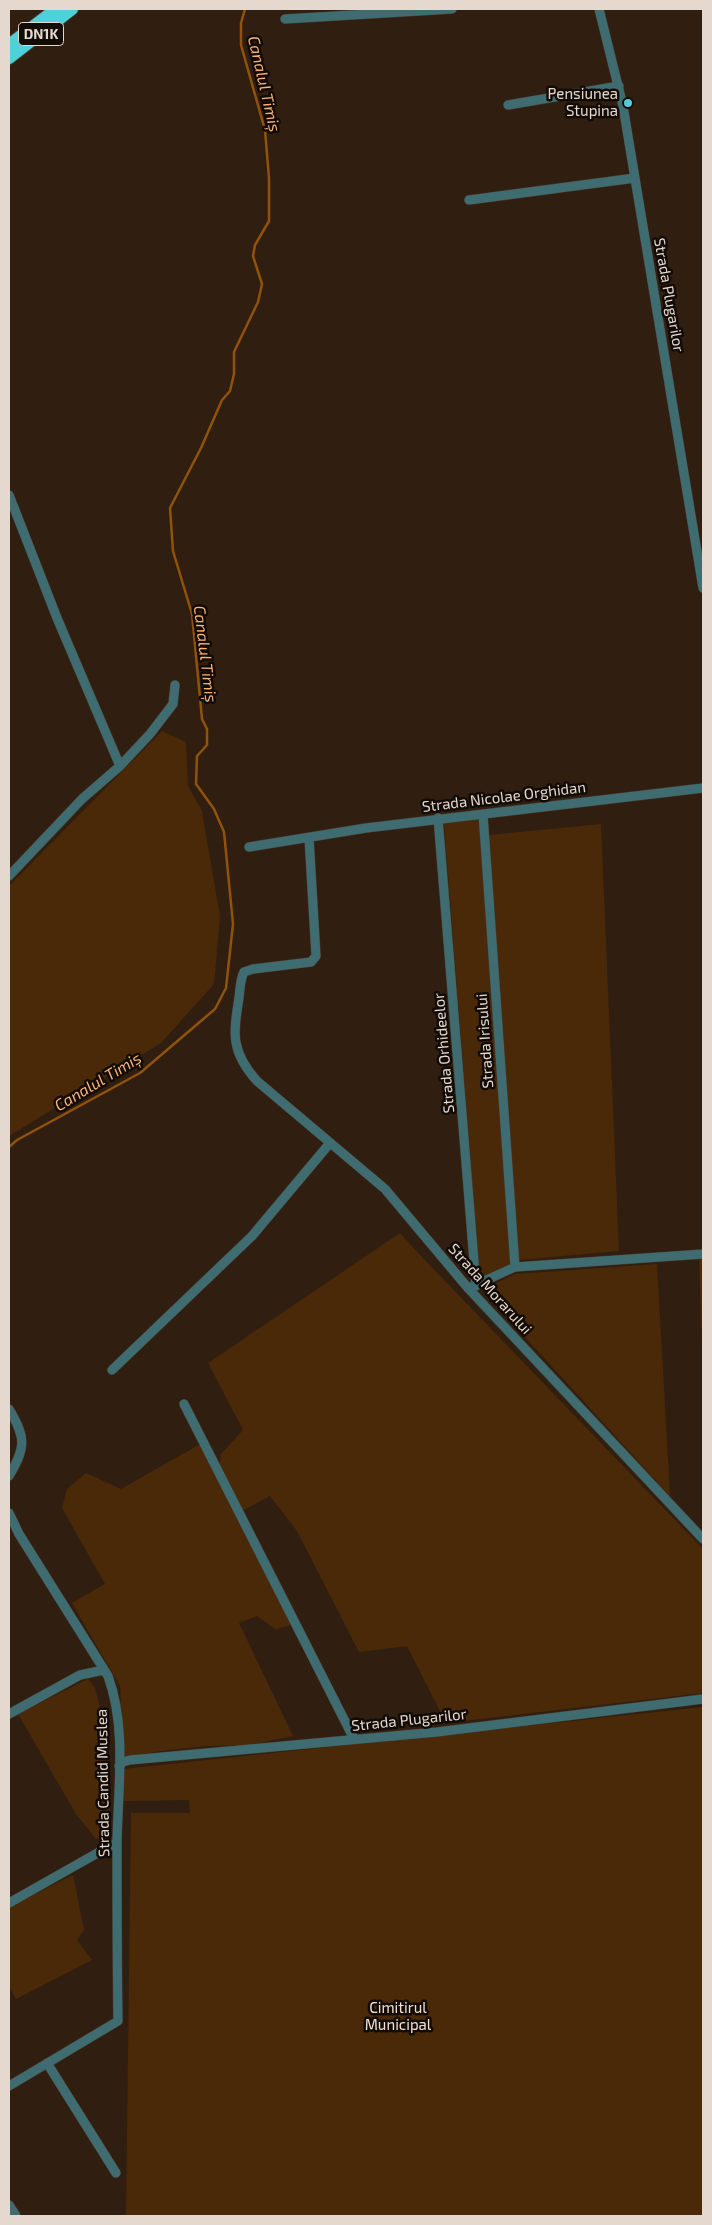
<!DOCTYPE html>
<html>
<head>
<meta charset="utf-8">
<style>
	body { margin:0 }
	#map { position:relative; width:712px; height:2225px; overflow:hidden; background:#301f11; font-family:"Exo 2",sans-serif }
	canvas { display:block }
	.frame { position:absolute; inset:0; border:10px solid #e4d8cf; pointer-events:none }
</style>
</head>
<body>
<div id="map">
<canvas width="712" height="2225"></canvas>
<div class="frame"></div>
</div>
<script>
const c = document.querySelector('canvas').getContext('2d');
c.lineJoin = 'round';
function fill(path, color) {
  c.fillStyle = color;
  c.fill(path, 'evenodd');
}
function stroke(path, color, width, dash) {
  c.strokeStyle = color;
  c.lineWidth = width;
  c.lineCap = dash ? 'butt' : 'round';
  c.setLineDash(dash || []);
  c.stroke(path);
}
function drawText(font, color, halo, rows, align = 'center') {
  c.font = font + ' "Exo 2",sans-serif';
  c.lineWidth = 5;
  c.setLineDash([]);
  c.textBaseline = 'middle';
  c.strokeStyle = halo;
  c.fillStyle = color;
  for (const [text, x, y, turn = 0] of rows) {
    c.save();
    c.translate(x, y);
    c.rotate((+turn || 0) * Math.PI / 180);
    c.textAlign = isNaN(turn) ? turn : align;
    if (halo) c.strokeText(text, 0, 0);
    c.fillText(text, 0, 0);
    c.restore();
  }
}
fill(new Path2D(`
	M162,731L186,742L188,786L202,811L220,916L214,984L161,1043L9,1136V886Z
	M479,819L489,835L601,824L619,1251L518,1260L480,1280L444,823Z
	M400,1233L420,1255L703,1549V1693L446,1723L407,1646L359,1652L297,1531L270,1496L240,1512L292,1625L275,1629L257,1616L239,1623L293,1736L250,1745L205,1746L161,1751L124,1757L120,1686L72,1603L105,1584L62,1508L67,1489L86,1473L121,1489L204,1442L219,1467L221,1454L243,1430L208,1363Z
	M699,1258H703V1372Z
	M657,1264L670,1496L482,1290L515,1274Z
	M88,1679L95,1688L103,1721L110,1798L109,1832L96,1839L76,1814L18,1714Z
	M703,1707V2216H126L131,1813H190L189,1800L124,1801L123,1769Z
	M73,1875L84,1930L77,1940L92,1960L16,1999L9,1986V1907Z`), '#4a2908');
stroke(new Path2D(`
	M9,1147L17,1140L140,1073L215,1009L226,988L233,924L224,832L214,809L196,784L197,756L207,745V729L202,719L192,614L173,551L170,508L201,448L222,400L230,391L234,374V352L258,302L262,284L253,256L255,245L269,221V178L265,130L241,45V23L245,9`), '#915209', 2.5);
const minor = new Path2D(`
	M599,9L623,106L703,588
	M285,19L452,9
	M508,105L619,86
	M469,200L635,178
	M9,495L57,618L120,766
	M483,814L515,1267
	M438,818L476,1286
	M309,838L316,956L311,962L253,969L244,972C240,979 240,990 239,998C233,1035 231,1052 257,1081L385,1189L468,1288L703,1539
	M249,847L366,828L703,788
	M9,876L82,799L120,766L150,734L173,704L175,685
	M471,1287L515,1267L703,1254
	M112,1370L252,1236L330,1143
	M184,1404L354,1739
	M9,1409C26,1438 26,1447 9,1476
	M9,1513L19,1534L108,1676C127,1728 118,1788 117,1842C117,1902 117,1961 118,2021L9,2086
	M9,1714L80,1675L104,1670
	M119,1766L123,1762L130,1760L437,1732L703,1699
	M9,1903L117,1842
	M47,2063L116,2173
	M9,2205L16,2216`);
const highway = new Path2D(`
	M9,45L56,9
	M9,58L72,9`);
stroke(minor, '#49392c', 10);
stroke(highway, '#49392c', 14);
stroke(minor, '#3e6c70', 9);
stroke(highway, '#4fd1db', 12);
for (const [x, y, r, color] of [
	[628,103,5,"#52ccd5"]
]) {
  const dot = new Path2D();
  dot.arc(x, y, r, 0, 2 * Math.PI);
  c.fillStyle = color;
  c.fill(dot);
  stroke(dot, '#130b06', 2);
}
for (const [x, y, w] of [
	[41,34,45]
]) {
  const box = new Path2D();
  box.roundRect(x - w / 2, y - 11.5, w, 23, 4);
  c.fillStyle = '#130b06';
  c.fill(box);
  stroke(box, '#e4d8cf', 1);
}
drawText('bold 14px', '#e4d8cf', null, [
	["DN1K",41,34]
]);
drawText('15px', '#e4d8cf', '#130b06', [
	["Pensiunea",618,94],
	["Stupina",618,111]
], 'right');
drawText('15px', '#e4d8cf', '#130b06', [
	["Strada Plugarilor",669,295,80],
	["Strada Nicolae Orghidan",504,797,-7],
	["Strada Irisului",485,1041,-94],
	["Strada Orhideelor",444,1053,-95],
	["Strada Morarului",490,1289,48],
	["Strada Plugarilor",409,1720,-6],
	["Strada Candid Muslea",103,1783,-91]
]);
drawText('15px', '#f3e0d2', '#130b06', [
	["Cimitirul",398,2008],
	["Municipal",398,2025]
]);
drawText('italic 16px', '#fab375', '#130b06', [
	["Canalul Timiș",264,84,77],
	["Canalul Timiș",205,654,83],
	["Canalul Timiș",98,1082,-31]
]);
</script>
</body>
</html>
